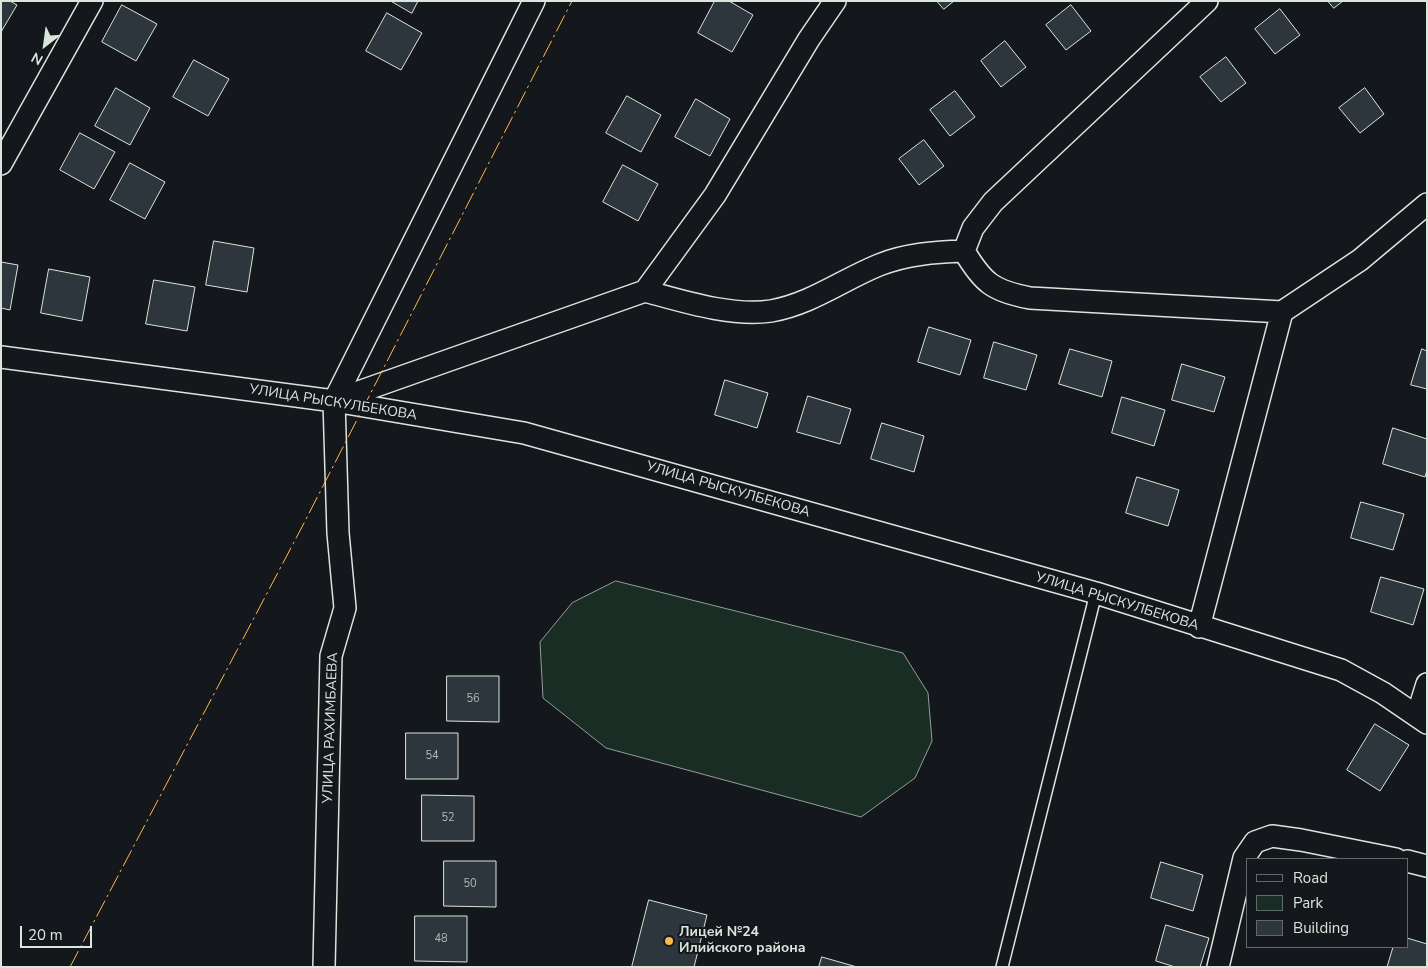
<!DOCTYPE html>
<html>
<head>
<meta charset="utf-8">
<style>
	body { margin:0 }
	#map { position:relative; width:1428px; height:968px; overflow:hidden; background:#14181c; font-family:"Nunito Sans",sans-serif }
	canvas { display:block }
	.frame { position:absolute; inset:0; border:2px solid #d8e6dc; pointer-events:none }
	.legend { position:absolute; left:1246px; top:858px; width:162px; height:90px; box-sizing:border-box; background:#14181c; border:1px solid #626a69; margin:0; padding:6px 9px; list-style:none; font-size:15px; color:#d8e6dc }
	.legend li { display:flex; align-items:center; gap:10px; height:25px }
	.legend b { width:25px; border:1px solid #626a69 }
	.north { position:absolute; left:20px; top:20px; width:50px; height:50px; -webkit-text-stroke:4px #14181c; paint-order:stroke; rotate:210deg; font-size:14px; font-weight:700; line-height:20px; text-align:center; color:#d8e6dc }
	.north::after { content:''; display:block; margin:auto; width:18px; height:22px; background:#d8e6dc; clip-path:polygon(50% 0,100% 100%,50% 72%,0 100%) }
	.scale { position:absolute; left:20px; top:926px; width:72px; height:22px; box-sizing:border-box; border:2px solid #d8e6dc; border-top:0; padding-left:6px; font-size:15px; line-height:18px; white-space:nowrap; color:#d8e6dc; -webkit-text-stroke:4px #14181c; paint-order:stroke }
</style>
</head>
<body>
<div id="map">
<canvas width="1428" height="968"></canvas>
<div class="frame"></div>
<ul class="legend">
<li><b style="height:6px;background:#14181c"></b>Road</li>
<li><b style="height:14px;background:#1a2d24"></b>Park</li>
<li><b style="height:14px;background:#2c363c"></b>Building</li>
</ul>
<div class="north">N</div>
<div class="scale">20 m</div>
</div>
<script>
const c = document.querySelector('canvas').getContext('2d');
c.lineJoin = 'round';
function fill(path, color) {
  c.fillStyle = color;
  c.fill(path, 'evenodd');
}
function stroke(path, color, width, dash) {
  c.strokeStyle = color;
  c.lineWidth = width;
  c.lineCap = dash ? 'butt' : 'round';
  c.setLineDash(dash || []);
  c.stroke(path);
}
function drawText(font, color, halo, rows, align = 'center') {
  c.font = font + ' "Nunito Sans",sans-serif';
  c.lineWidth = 4;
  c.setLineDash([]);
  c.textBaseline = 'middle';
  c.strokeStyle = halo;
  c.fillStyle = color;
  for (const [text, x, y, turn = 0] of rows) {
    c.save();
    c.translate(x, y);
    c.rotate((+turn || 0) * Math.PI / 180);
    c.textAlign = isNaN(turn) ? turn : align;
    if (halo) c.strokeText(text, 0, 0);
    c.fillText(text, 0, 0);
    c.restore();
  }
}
const green = new Path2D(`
	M616,581L903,653L928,693L932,741L915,778L861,817L606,748L543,698L540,642L572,603Z`);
fill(green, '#1a2d24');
stroke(green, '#939e99', 1);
const building = new Path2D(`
	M1,1H10L17,5L1,32Z
	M391,1H418L412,13Z
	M715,1H729L753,15L732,52L698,33Z
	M937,1H954L944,9Z
	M1328,1H1343L1334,8Z
	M122,5L157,24L136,61L102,42Z
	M1071,5L1091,31L1066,50L1046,25Z
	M1280,9L1300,35L1275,54L1255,29Z
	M387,13L422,33L401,70L366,51Z
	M1005,41L1026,67L1001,87L981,61Z
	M1226,57L1246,83L1221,102L1200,77Z
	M194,60L229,79L208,116L173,97Z
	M116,88L150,108L130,145L95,126Z
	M1365,88L1384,114L1360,133L1339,108Z
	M955,91L975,117L950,136L930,110Z
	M627,96L661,115L641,152L606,133Z
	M696,99L730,119L710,156L675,137Z
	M80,133L115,152L94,189L60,170Z
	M924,140L944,166L919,185L899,159Z
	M130,163L165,182L145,219L110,200Z
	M623,165L658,184L638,221L603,202Z
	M214,241L254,248L247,292L206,285Z
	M1,262L18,265L10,310L1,308Z
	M49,269L90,277L82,321L41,313Z
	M154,280L195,287L187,331L146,324Z
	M929,327L971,340L960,375L918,362Z
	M994,342L1037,355L1026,390L984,378Z
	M1070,349L1112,361L1102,397L1059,384Z
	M1422,349L1427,351V389L1411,385Z
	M1182,364L1225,377L1214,412L1172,400Z
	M725,380L768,393L757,428L715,415Z
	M808,396L851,409L840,444L797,432Z
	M1122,397L1165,410L1154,446L1112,433Z
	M882,423L924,436L914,472L871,459Z
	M1393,428L1427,439V470L1425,477L1383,464Z
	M1137,477L1179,490L1168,526L1126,513Z
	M1361,502L1404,514L1393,550L1351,538Z
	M1381,577L1424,589L1413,625L1371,612Z
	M447,676H499V722L447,721Z
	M1375,724L1409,745L1380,791L1347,770Z
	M406,733H458V779H406Z
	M422,795L474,796V841H422Z
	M444,861H496V907L444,906Z
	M1161,862L1203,875L1193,911L1151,898Z
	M649,900L707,915L694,967H632Z
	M415,916H467V962L415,961Z
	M1166,925L1209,938L1200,967H1175L1156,961Z
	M1407,938L1427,944V967H1387L1393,947H1407Z
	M822,957L857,967H819Z`);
fill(building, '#2c363c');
stroke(building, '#d8e6dc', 1);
const service = new Path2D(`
	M1002,967L1096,593`);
const minor = new Path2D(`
	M1207,1L993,202L973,228L964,251C983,283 993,291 1030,298L1282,312
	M1,164L92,1
	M645,291C682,301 732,317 771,311C811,304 842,280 879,265C906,254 936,252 964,251
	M1,357L334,401L524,433L1096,593L1341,670L1383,693L1427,723
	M336,400L645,291L715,195L809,39L835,1
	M1199,627L1282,312L1360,260L1427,204
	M1417,716L1427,684
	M1407,861L1427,866
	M324,967L331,656L345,608L338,533L334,401L534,1
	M1218,967L1244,858L1255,842L1272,836L1301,840L1396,859`);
stroke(service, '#d8e6dc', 14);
stroke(minor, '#d8e6dc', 24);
stroke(service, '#14181c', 11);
stroke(minor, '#14181c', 21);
stroke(new Path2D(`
	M70,967L303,525L572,1`), '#ffb74d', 1, [18, 4, 2.5, 4]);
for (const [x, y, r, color] of [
	[669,941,5,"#ffb74d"]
]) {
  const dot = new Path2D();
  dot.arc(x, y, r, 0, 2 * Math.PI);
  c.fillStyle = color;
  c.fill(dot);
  stroke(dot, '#14181c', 2);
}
drawText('11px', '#adbab4', null, [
	["56",473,699],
	["54",432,756],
	["52",448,818],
	["50",470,884],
	["48",441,939]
]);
drawText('14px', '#d8e6dc', '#14181c', [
	["УЛИЦА РЫСКУЛБЕКОВА",333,403,9],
	["УЛИЦА РЫСКУЛБЕКОВА",728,490,16],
	["УЛИЦА РЫСКУЛБЕКОВА",1117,602,17],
	["УЛИЦА РАХИМБАЕВА",331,728,-88]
]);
drawText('bold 14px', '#d8e6dc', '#14181c', [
	["Лицей №24",679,933],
	["Илийского района",679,949]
], 'left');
</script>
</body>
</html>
